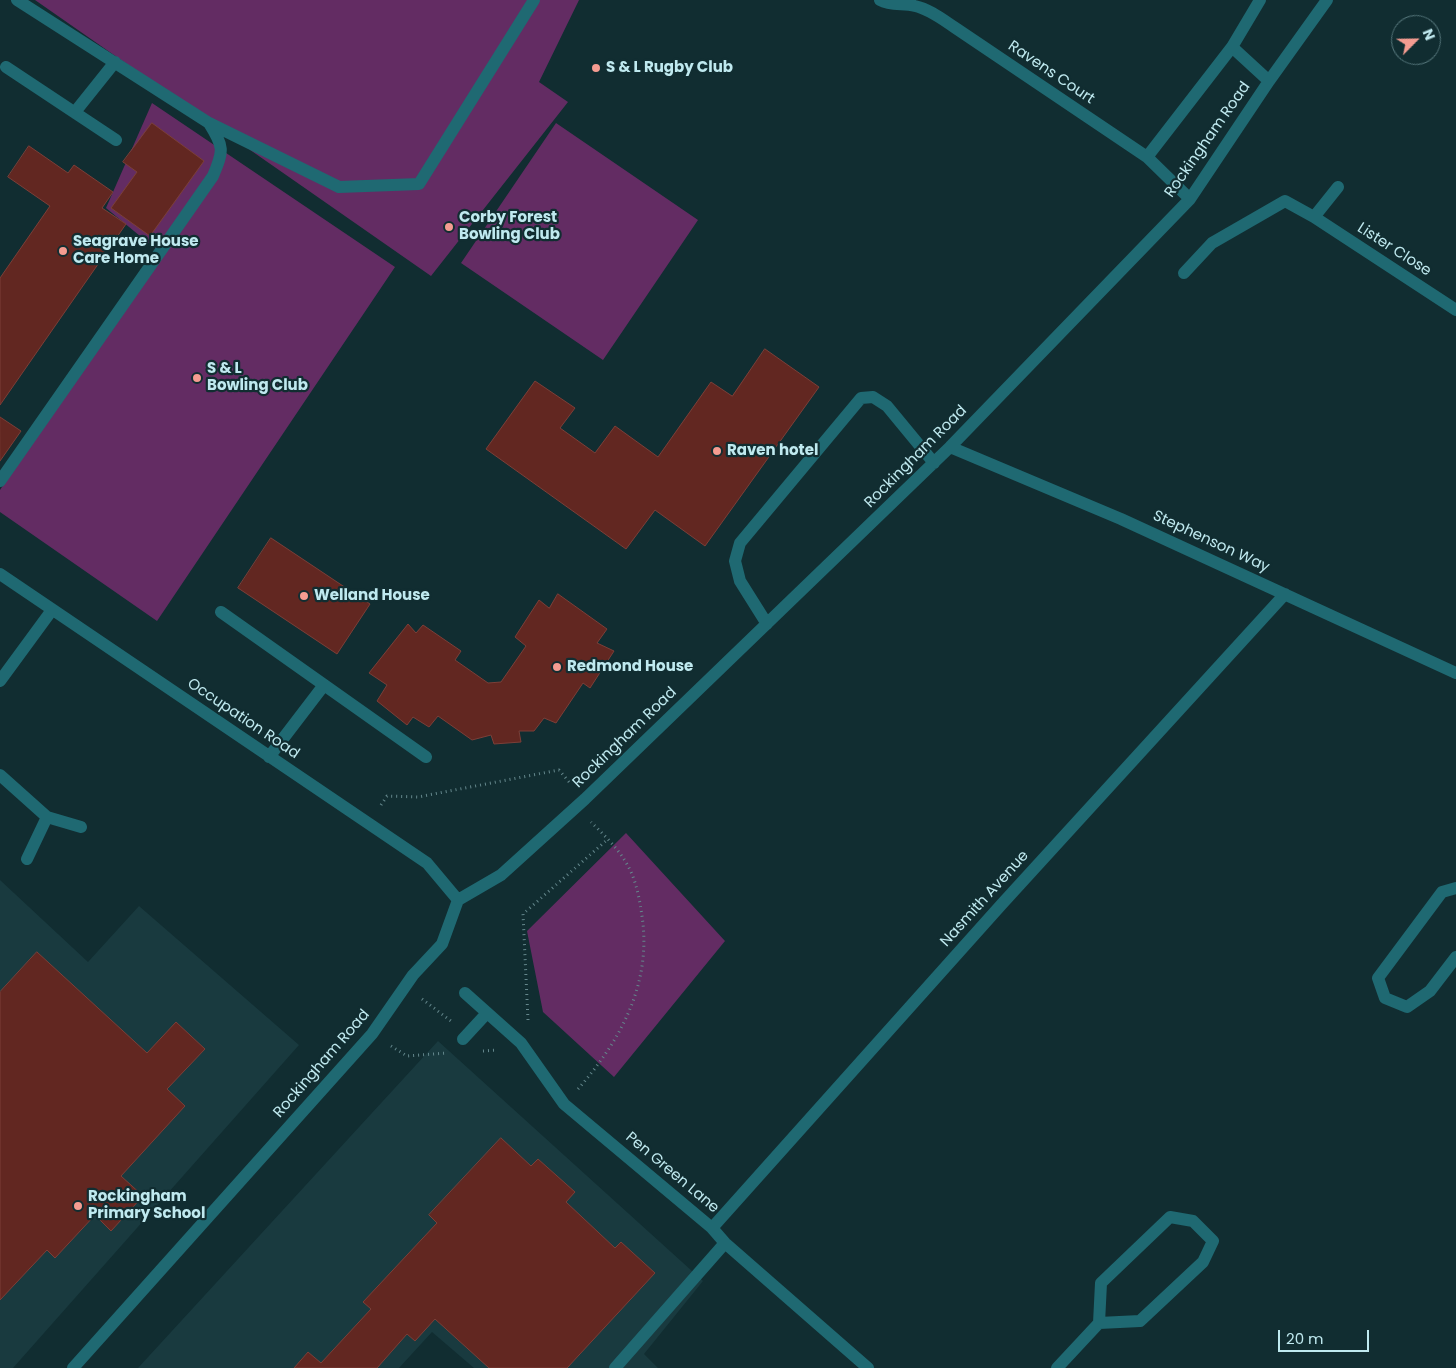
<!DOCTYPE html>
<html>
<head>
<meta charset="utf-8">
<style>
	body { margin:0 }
	#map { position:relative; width:1456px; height:1368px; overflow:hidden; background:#112d31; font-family:Poppins,sans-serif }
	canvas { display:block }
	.north { position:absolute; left:1391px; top:15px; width:50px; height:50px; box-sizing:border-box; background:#112d31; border:1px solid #57787d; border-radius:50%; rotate:67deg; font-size:14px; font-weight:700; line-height:20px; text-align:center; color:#bfe9ef }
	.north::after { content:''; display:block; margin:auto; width:18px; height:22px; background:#f59c91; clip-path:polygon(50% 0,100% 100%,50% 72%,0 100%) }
	.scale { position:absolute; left:1278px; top:1330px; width:91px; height:22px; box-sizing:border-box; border:2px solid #bfe9ef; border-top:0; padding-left:6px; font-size:15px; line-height:18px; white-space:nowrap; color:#bfe9ef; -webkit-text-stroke:4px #112d31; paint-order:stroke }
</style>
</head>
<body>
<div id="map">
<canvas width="1456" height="1368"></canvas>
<div class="north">N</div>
<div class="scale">20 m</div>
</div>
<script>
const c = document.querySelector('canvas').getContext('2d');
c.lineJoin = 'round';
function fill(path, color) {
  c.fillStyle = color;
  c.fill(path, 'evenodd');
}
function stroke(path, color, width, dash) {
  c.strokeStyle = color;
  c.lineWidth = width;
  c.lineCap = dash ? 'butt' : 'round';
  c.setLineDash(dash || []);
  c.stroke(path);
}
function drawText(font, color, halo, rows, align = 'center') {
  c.font = font + ' Poppins,sans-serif';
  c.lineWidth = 4.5;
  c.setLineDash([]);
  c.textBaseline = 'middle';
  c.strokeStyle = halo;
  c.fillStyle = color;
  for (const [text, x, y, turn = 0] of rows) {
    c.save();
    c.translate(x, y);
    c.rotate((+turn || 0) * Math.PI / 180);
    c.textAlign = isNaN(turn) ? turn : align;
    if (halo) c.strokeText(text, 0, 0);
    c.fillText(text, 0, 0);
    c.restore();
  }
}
fill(new Path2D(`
	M0,880L88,962L139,906L299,1045L13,1368H0Z
	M438,1041L703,1281L644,1354L658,1368H474L432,1332L399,1368H138Z`), '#193a3f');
fill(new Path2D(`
	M35,0H579L539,82L568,102L431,276Z
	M152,103L395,267L157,621L0,512V490L157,250L106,208Z
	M556,123L698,220L603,360L461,263Z
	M626,833L725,941L614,1077L543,1012L527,931Z`), '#632c63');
const building = new Path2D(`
	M152,123L204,161L150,236L111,208L137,172L123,162Z
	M29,146L68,173L74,165L113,192L102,208L126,224L0,405V278L50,206L8,177Z
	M765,349L819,387L705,546L655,510L626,549L486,449L535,381L575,408L560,428L595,453L615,426L658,457L711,382L732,396Z
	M0,417L21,431L0,461Z
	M271,538L370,604L337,654L238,588Z
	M558,594L607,629L597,643L614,651L590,688L583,683L556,723L544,718L534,731H519L521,742L494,744L491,735L472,740L438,716L429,727L413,717L407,725L377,701L387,685L369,673L408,624L416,633L423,625L461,651L455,660L488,683L501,682L526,646L515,637L539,600L549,608Z
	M37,952L147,1053L176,1022L205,1049L167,1089L185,1106L121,1176L143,1196L111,1231L95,1215L55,1258L47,1250L0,1300V992Z
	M501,1138L531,1166L538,1159L575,1192L566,1202L615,1248L621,1242L655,1273L567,1368H489L435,1319L415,1341L407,1334L377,1368H294L308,1352L321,1363L371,1309L363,1302L437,1223L429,1215Z`);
fill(building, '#622721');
stroke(building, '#7c3f38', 1);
stroke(new Path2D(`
	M381,805L387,796L418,797L559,770L570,783
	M422,999L451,1021
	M528,1020L523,914L608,839
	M391,1046L407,1056L447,1053
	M483,1051L497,1050
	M578,1089C621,1040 652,983 642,916C640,902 637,885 631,872C622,852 606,837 591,822`), '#64878c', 3, [1, 4]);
stroke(new Path2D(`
	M880,0C891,6 903,3 915,6C929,9 942,19 954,27L1147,157L1190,199
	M1232,47L1269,81
	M6,67L116,140
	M75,112L115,62
	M209,123L339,187L419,184L534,0
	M1147,157L1232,47L1260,0
	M1314,217L1456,310
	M1184,273L1212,243L1285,201L1314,217L1338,187
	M950,447L1121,519L1456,673
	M0,481L213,176C224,150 224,147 209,123L17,0
	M0,574L427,863L458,900
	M221,612L426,757
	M767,624L740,581L735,561L740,543L861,398L873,397L887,406L934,463
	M0,681L52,610
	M269,757L324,685
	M0,775L47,817L81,827
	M27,859L47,817
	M1456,888L1442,892L1378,978L1385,998L1407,1007L1430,991L1456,957
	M465,993L521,1043L564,1104L712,1228L725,1243L868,1368
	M463,1039L487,1013
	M712,1228L1001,905L1285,594
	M73,1368L372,1034L413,975L442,944L458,900L501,875L585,799L950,447L1190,199L1269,81L1327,0
	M615,1368L725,1243
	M1057,1368L1099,1323L1101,1283L1170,1217L1193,1221L1213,1241L1203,1262L1140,1321L1099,1323`), '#1f6972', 12);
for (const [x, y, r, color] of [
	[596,68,5,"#f59c91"],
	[449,227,5,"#f59c91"],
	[63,251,5,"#f59c91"],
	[197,378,5,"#f59c91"],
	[717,451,5,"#f59c91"],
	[304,596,5,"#f59c91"],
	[557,667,5,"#f59c91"],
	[78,1206,5,"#f59c91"]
]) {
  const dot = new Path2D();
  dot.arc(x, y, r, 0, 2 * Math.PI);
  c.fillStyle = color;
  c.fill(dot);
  stroke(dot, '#112d31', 2);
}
drawText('bold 15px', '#bfe9ef', '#112d31', [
	["S & L Rugby Club",606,68],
	["Corby Forest",459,218],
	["Bowling Club",459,235],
	["Seagrave House",73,242],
	["Care Home",73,259],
	["S & L",207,369],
	["Bowling Club",207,386],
	["Raven hotel",727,451],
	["Welland House",314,596],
	["Redmond House",567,667],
	["Rockingham",88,1197],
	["Primary School",88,1214]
], 'left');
drawText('15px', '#bfe9ef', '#112d31', [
	["Ravens Court",1051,73,34],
	["Rockingham Road",1208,140,-55],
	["Lister Close",1394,250,33],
	["Rockingham Road",916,457,-45],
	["Stephenson Way",1211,542,25],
	["Occupation Road",243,719,34],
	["Rockingham Road",625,738,-44],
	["Nasmith Avenue",985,899,-48],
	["Rockingham Road",322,1064,-49],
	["Pen Green Lane",672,1173,40]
]);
</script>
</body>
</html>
